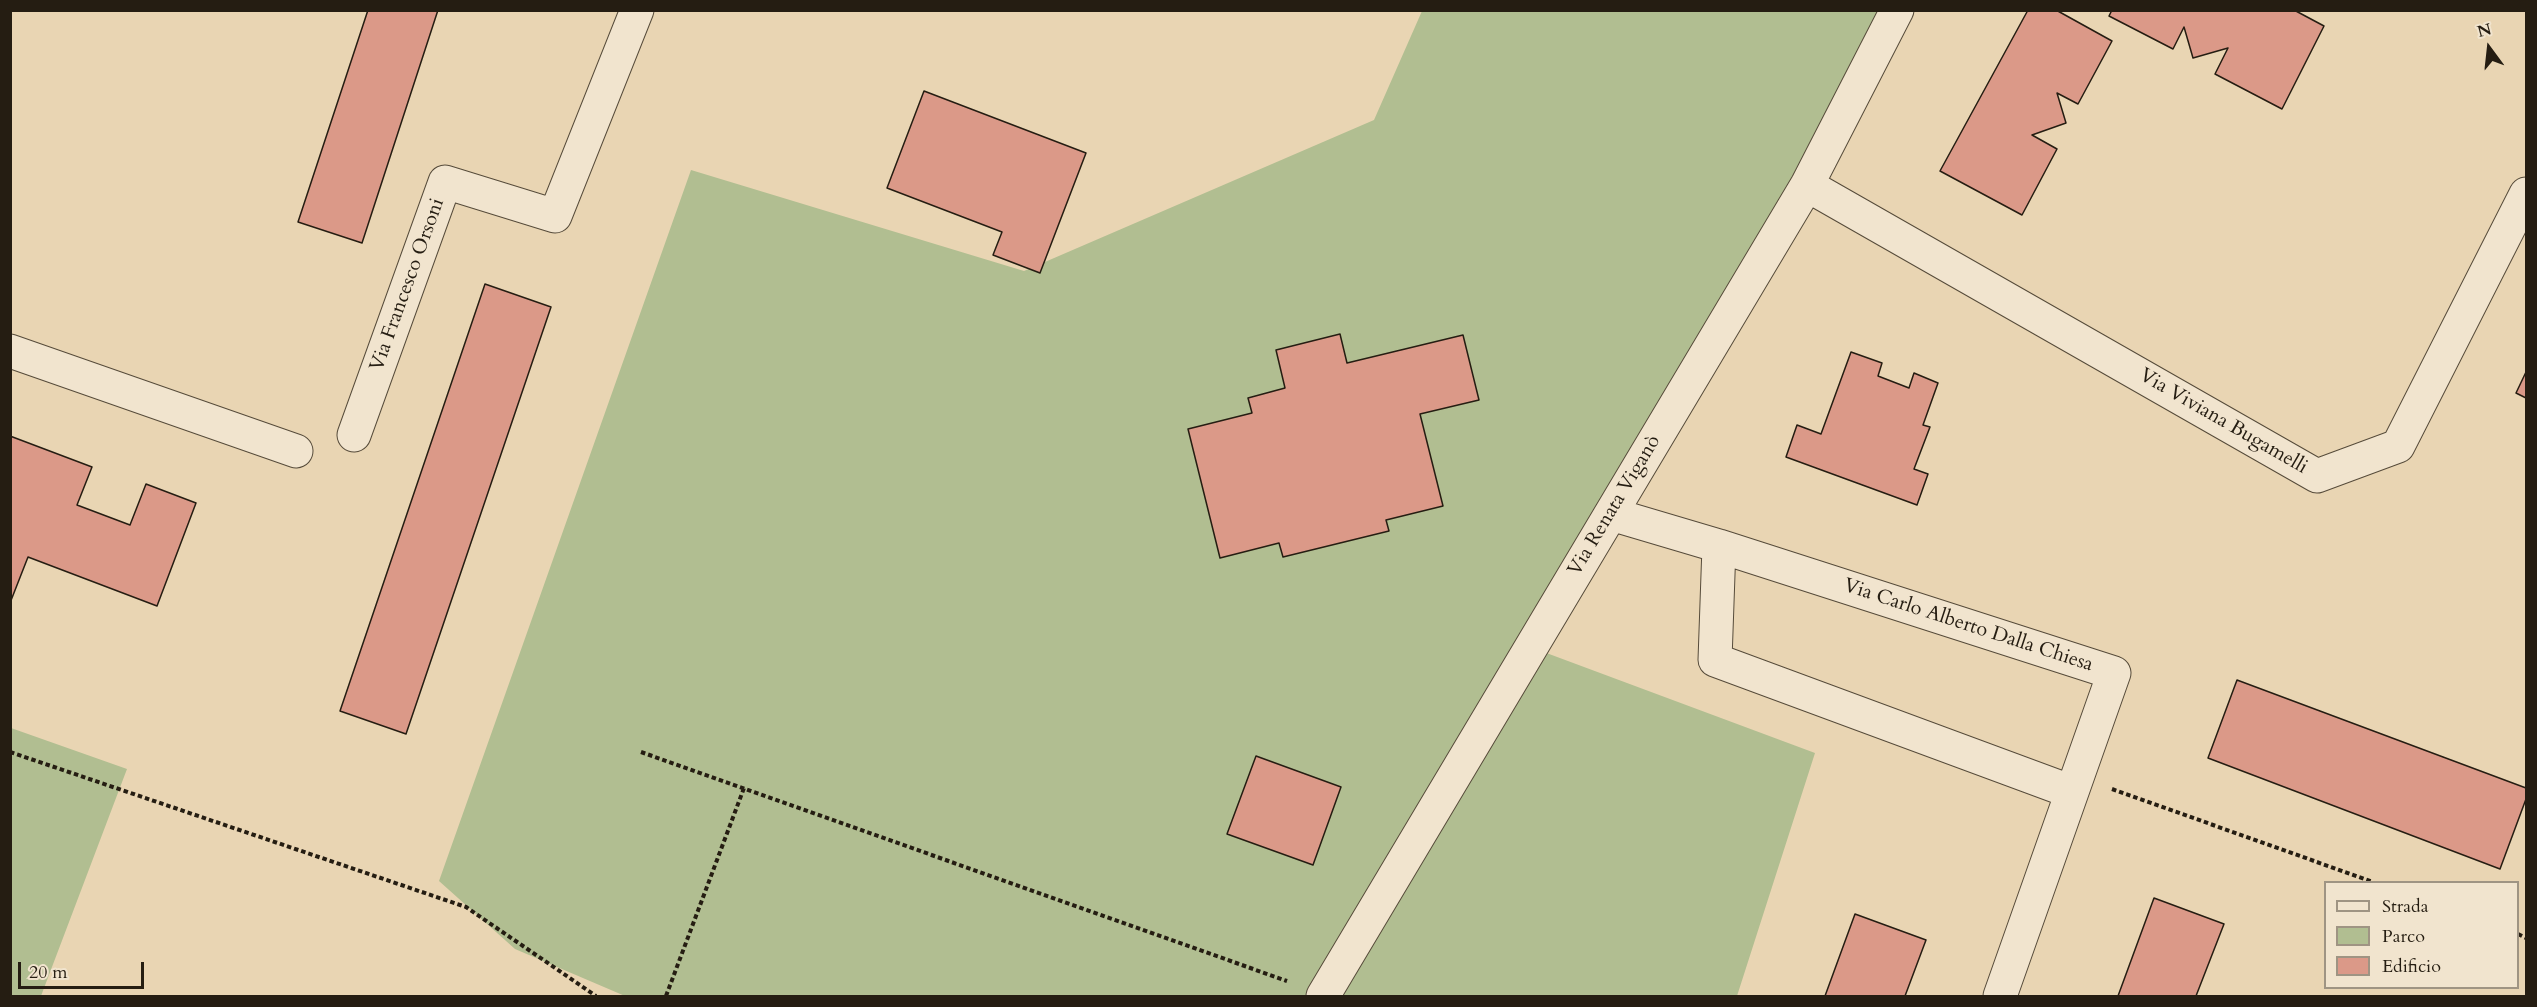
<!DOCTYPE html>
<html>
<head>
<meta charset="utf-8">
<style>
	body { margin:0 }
	#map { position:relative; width:2537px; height:1007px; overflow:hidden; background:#e9d5b3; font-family:Cardo,serif }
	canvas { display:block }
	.frame { position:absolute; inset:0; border:12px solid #251d12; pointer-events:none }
	.legend { position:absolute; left:2324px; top:881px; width:195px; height:108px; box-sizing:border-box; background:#f1e4ce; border:2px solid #9f9483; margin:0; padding:8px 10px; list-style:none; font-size:18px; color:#251d12 }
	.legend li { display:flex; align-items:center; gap:12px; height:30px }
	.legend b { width:30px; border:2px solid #9f9483 }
	.north { position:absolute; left:2459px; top:18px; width:60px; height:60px; -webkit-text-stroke:4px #f1e4ce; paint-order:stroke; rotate:345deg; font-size:16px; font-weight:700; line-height:24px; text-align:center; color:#251d12 }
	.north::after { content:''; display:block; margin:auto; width:21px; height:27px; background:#251d12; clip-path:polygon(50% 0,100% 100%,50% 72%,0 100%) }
	.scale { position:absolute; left:18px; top:962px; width:126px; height:27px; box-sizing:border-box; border:3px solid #251d12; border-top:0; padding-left:8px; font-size:18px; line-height:21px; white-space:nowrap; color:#251d12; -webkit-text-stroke:4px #f1e4ce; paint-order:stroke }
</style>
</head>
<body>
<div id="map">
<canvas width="2537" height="1007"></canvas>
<div class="frame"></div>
<ul class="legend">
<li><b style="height:8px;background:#f1e4ce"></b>Strada</li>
<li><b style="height:16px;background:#b1be91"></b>Parco</li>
<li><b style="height:16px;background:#db9988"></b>Edificio</li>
</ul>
<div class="north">N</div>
<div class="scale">20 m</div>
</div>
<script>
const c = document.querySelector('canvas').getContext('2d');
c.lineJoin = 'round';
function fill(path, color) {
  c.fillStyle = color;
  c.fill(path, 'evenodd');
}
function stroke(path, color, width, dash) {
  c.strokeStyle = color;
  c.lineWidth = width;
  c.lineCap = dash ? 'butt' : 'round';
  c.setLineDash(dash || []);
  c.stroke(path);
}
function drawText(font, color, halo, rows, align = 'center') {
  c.font = font + ' Cardo,serif';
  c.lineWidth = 6;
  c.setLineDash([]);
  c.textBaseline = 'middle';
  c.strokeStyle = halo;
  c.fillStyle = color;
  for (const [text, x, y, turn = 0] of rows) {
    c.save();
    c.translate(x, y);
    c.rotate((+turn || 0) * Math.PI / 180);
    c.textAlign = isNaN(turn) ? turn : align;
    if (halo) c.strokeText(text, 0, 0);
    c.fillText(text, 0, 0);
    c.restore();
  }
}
fill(new Path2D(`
	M1422,11H1900L1533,648L1815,753L1737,996H625L515,949L439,881L691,170L1024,271L1374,120Z
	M11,728L127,769L41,996H11Z`), '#b1be91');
const building = new Path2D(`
	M368,10H438L362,243L298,222Z
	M2028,10H2056L2112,41L2078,104L2057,93L2066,123L2032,135L2057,149L2022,215L1940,171Z
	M2112,10H2294L2324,26L2282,109L2215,74L2228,48L2193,58L2184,27L2173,49L2109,16Z
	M924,91L1086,153L1040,273L993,255L1002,232L887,188Z
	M485,284L551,307L406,734L340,711Z
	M1340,334L1347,363L1463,335L1479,400L1420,414L1443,506L1386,520L1389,531L1283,557L1279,543L1220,558L1188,429L1252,413L1248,398L1285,388L1276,350Z
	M1851,352L1882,363L1878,376L1909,388L1914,373L1938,383L1923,425L1930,427L1914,469L1928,474L1917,505L1786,457L1797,425L1821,434Z
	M2526,372V398L2516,393Z
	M10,436L92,467L77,505L130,525L146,484L196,503L157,606L28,557L10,603Z
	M2237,680L2526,788V799L2500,869L2208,758Z
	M1256,756L1341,787L1313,865L1227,834Z
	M2154,898L2224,924L2196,996H2118Z
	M1855,914L1926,940L1905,996H1825Z`);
fill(building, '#db9988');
stroke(building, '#251d12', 1.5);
const minor = new Path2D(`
	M1807,185L2317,476L2398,446L2526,194
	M10,351L296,451
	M354,435L445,182L555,216L637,10
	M1611,514L1719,546
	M1323,996L1807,185L1897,10
	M2000,996L2114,673L1719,546L1715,660L2072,792`);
stroke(minor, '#564b3a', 35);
stroke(new Path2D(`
	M10,752L466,907L596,996
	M641,752L1287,981
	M2112,789L2373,882
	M2518,934L2526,938
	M666,996L744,788`), '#251d12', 4, [4.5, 3]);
stroke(minor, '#f1e4ce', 33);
drawText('20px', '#251d12', '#f1e4ce', [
	["Via Francesco Orsoni",408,285,-70],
	["Via Viviana Bugamelli",2223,422,30],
	["Via Renata Viganò",1615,506,-59],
	["Via Carlo Alberto Dalla Chiesa",1968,626,18]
]);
</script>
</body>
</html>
